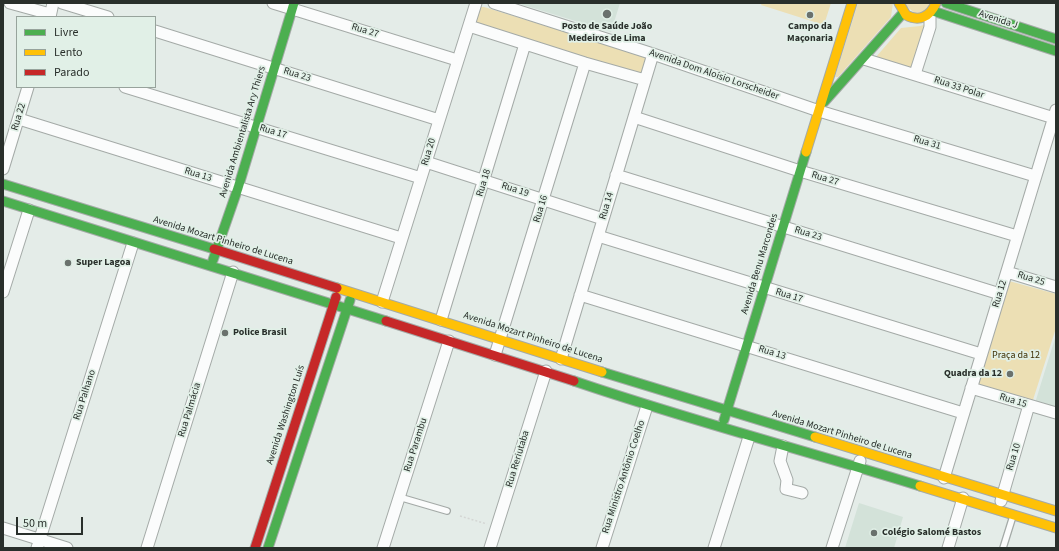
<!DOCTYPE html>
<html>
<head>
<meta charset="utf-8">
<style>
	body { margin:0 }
	#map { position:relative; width:1059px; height:551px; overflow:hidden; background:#e4ece8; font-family:"Source Sans 3",sans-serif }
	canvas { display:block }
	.frame { position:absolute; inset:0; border:4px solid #292f2b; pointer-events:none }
	.legend { position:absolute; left:16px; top:16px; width:140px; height:72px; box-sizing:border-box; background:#e1f0e7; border:1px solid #97a39c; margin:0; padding:5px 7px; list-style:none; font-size:12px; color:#292f2b }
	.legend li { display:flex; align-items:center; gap:8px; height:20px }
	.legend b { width:20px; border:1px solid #97a39c }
	.scale { position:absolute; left:16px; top:517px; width:67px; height:18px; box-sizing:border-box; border:2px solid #292f2b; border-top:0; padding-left:5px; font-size:12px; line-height:14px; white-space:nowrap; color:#292f2b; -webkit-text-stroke:3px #e1f0e7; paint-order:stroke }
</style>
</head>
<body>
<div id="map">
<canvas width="1059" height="551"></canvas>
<div class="frame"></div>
<ul class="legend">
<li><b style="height:5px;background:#4caf50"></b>Livre</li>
<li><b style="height:5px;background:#ffc107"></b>Lento</li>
<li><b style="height:5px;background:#c62828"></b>Parado</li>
</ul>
<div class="scale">50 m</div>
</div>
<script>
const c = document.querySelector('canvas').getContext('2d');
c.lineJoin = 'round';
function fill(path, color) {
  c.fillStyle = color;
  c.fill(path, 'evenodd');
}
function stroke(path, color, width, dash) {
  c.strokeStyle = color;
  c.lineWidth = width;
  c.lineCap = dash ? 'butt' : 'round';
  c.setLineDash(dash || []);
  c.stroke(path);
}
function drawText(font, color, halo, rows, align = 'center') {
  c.font = font + ' "Source Sans 3",sans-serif';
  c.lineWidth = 3.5;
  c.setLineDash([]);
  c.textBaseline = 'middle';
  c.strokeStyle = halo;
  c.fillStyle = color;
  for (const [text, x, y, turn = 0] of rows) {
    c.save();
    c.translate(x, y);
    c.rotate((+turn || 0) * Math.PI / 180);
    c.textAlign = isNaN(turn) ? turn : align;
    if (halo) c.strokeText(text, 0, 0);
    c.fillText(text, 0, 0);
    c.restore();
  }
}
fill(new Path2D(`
	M517,3H620L611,32Z
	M1056,335V409L1035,403Z
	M859,503L903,517L894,548H845Z`), '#d3e2d9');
fill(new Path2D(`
	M762,3H831L824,25L761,5Z
	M858,3H893L891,17L838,77H835Z
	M902,3H932L919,16Z
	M480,7H484L644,56L647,61L641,74L638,75L475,23Z
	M927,24L915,69L876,57L901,28L920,26Z
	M1009,281L1056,294V328L1032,403L976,384Z`), '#ecdfb4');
const lane = new Path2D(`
	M399,497L447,511
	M1003,548L1013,516`);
const street = new Path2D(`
	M10,3L50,14
	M62,3L108,17
	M273,3L457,60
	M494,3L653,54L819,111L1035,176
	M50,17L53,3
	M469,26L585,63L645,80
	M155,31L439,120
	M864,59L1054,118
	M915,74L930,27V15
	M125,87L421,178
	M634,117L800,171L1017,236
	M19,119L401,238
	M426,162L603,219
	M3,169L28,87
	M616,175L1000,294
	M598,236L981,354
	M1007,272L1056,287
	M3,292L29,210
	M580,295L963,413
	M382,302L476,3
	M441,320L525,44
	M495,355L585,63
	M561,359L653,54
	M971,388L1056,413
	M783,446L780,461L787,480L786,489L802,493
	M944,478L1056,110
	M1001,501L1029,405
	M3,528L67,548
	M37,548L133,243
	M147,548L233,272
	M383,548L449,341
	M490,548L546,371
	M602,548L647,406
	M714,548L749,437
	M832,548L860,461
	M948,548L963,498`);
const fast = new Path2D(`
	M946,3L1056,39
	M933,11L1056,51
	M824,102L903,13
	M3,184L214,249
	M3,201L386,321
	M213,260L238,188L294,3
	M602,372L815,437
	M574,381C688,420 804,450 920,486
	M724,420L806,152
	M268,548L350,300`);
const slow = new Path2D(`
	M899,3L906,15C919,22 930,17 936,3
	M806,152L852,3
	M337,288L602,372
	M815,437L1056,511
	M920,486L1056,528`);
const jam = new Path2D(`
	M214,249L337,288
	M386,321L574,381
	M255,548L336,297`);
stroke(lane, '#a4aaa7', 8);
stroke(street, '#a4aaa7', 13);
stroke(fast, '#a4aaa7', 11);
stroke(slow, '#a4aaa7', 11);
stroke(jam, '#a4aaa7', 11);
stroke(new Path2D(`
	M460,516L487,524`), '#d4d6d4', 1.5, [2, 2]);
stroke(lane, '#fbfcfc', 5.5);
stroke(street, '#fbfcfc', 11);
stroke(fast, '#4caf50', 9);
stroke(slow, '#ffc107', 9);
stroke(jam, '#c62828', 9);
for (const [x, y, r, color] of [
	[607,14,5,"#6a716d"],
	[810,15,4,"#6a716d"],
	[68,263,4,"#6a716d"],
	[225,333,4,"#6a716d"],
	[1010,374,4,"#6a716d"],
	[874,533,4,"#6a716d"]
]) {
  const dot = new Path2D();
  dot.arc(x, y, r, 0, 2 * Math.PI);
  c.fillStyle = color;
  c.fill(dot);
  stroke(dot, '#e1f0e7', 1.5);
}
drawText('10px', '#292f2b', '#e1f0e7', [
	["Avenida J",998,20,18],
	["Rua 27",365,31,17],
	["Rua 23",297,75,17],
	["Avenida Dom Aloísio Lorscheider",714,75,19],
	["Rua 33 Polar",959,88,18],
	["Rua 22",19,117,-73],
	["Avenida Ambientalista Ary Thiers",243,132,-73],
	["Rua 17",273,132,17],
	["Rua 31",927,143,17],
	["Rua 20",429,152,-73],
	["Rua 13",198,175,17],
	["Rua 27",825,179,17],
	["Rua 18",484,183,-73],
	["Rua 19",515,190,18],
	["Rua 14",607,206,-73],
	["Rua 16",541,209,-73],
	["Rua 23",808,234,17],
	["Avenida Mozart Pinheiro de Lucena",223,241,17],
	["Avenida Benu Marcondes",760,264,-73],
	["Rua 25",1031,279,17],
	["Rua 12",1000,294,-73],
	["Rua 17",789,296,17],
	["Avenida Mozart Pinheiro de Lucena",533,338,18],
	["Rua 13",772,353,17],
	["Rua Palhano",85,395,-72],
	["Rua 15",1013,401,17],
	["Rua Palmácia",190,410,-73],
	["Avenida Washington Luís",286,415,-72],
	["Avenida Mozart Pinheiro de Lucena",842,435,17],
	["Rua Parambu",416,445,-72],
	["Rua 10",1014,457,-73],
	["Rua Reriutaba",518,459,-73],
	["Rua Ministro Antônio Coelho",624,477,-72]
]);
drawText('bold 10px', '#292f2b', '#e1f0e7', [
	["Posto de Saúde João",607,27,"center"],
	["Medeiros de Lima",607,39,"center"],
	["Campo da",810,27,"center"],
	["Maçonaria",810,39,"center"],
	["Super Lagoa",76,263],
	["Police Brasil",233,333],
	["Quadra da 12",1002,374,"right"],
	["Colégio Salomé Bastos",882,533]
], 'left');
drawText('10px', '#403104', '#e1f0e7', [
	["Praça da 12",1016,356]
]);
</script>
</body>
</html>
